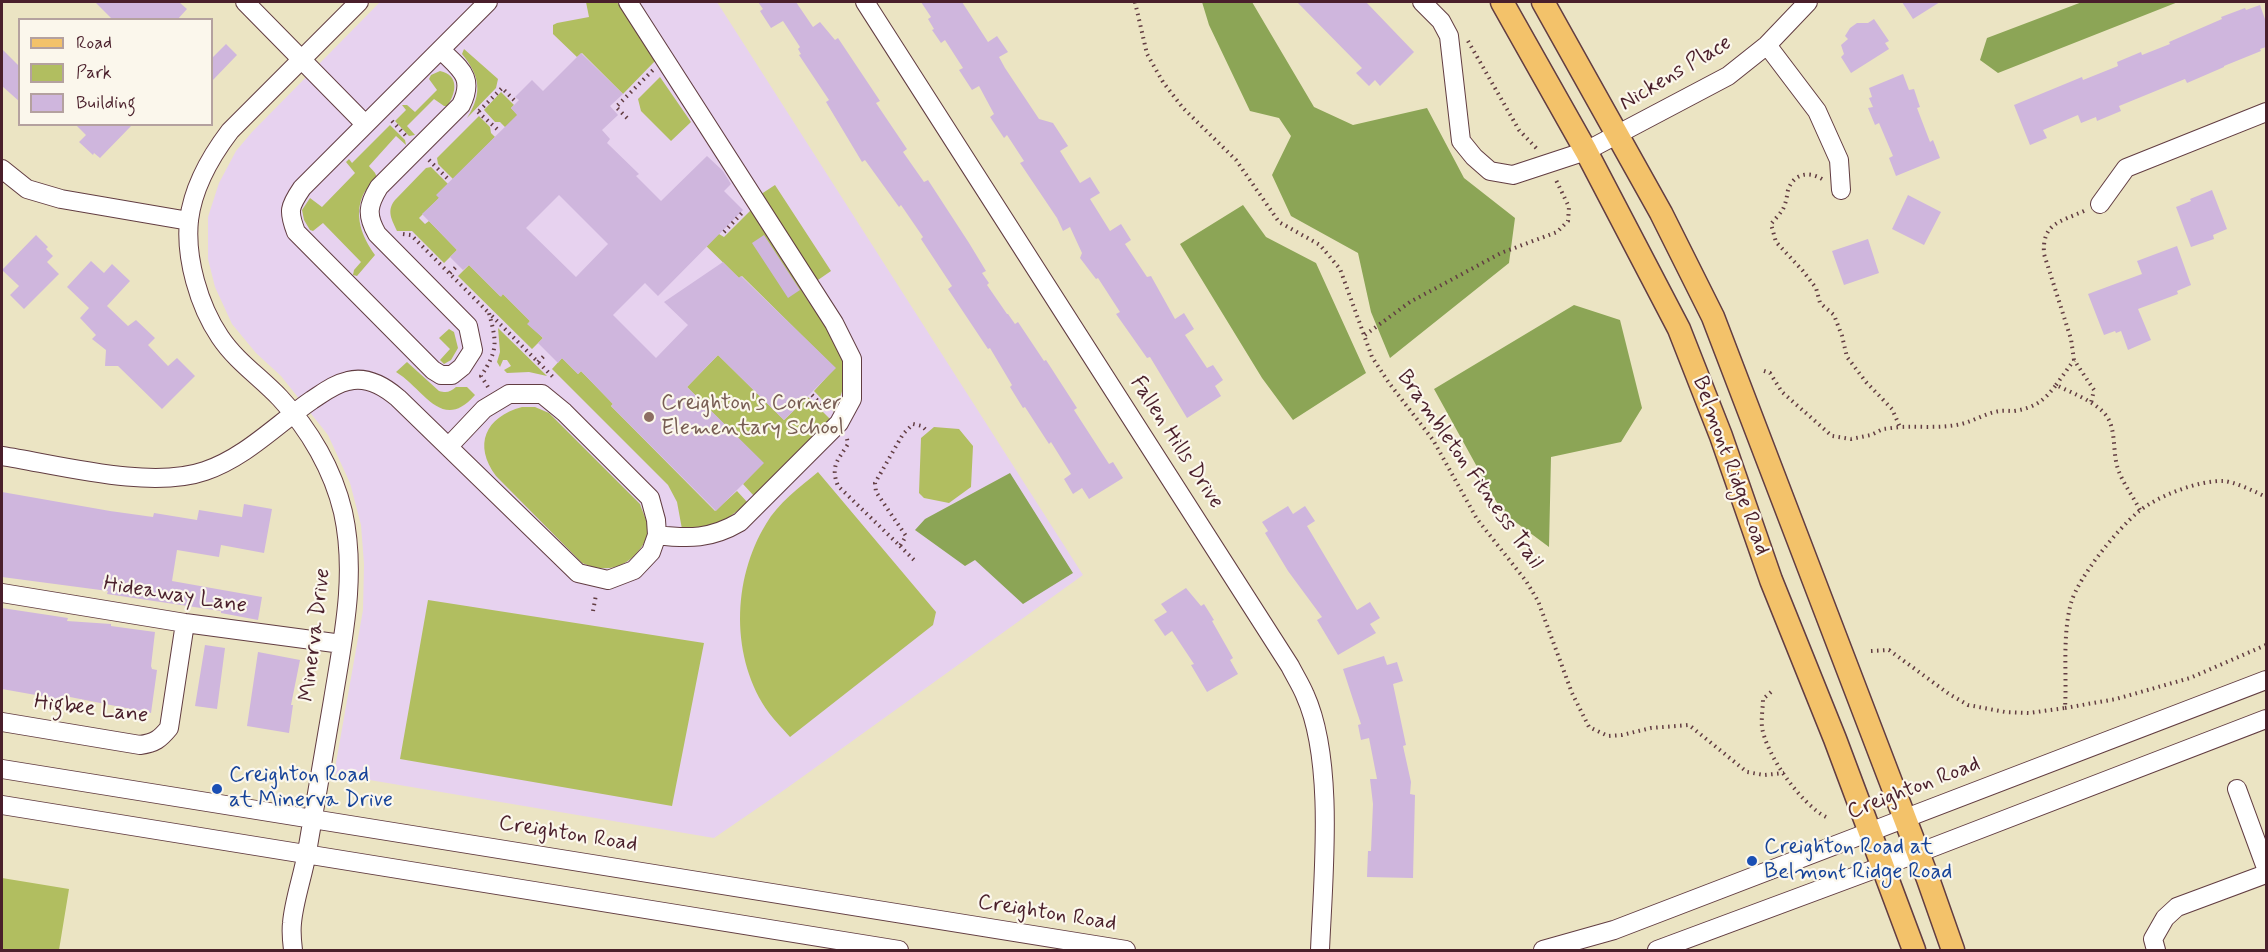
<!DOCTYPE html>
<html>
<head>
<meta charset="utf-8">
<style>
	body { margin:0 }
	#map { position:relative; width:2268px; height:952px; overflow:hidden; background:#ebe4c3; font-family:Mynerve,sans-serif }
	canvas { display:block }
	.frame { position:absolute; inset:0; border:3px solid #4a1f2b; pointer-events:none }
	.legend { position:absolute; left:18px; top:18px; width:195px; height:108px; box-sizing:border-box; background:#fbf7ec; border:2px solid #b4a19f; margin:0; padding:8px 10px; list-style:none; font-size:18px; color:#4a1f2b }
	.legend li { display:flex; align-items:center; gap:12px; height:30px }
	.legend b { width:30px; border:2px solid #b4a19f }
</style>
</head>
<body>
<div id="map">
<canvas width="2268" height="952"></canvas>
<div class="frame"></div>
<ul class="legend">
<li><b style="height:8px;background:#f3c26a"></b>Road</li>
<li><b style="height:16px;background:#b1be60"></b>Park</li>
<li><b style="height:16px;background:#cfb6dd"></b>Building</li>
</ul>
</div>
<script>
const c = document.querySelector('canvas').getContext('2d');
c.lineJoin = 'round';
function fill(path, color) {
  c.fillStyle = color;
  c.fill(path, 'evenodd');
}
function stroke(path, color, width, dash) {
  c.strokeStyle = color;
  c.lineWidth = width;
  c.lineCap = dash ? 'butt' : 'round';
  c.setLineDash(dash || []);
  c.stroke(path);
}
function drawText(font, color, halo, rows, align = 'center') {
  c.font = font + ' Mynerve,sans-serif';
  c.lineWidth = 4.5;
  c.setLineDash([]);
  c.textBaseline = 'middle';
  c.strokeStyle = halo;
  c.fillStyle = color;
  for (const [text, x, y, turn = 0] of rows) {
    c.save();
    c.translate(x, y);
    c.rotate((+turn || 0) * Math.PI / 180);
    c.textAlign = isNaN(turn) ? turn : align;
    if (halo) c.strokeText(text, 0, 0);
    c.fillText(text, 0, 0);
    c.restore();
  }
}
fill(new Path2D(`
	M380,2H717L1083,575L787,788L714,838L334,774L363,610L364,564L361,525L350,483L328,435L281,376L256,353L232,324L215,287L208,259V217L219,183L236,151L252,132Z`), '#e7d2ef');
fill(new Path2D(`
	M586,2H617L655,61L623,94L582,53L577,57L553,34V25L557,23L589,17Z
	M464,49L498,79L496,88L467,118C483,93 480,76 462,54Z
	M440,71C460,75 456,94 447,106H444L434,99L407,126L415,135L409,136L395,121L406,110L402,105H407L415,112L437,90L429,79L431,75Z
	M660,77L691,122L671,141L641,111L638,99Z
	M501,92L514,105L511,108L519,116L506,128L500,122H495L484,110Z
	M479,116L490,127L491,133L495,137L453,179L438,164L437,158Z
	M390,125L405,140L406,145L396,136L369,166C371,169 377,173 376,177C374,182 367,188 364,193C353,215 362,237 375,255L357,276L353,275L354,270L361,262L323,223L313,231L310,230L304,220L302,210L310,198L322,207L355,173L346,162L349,159L352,163Z
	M431,167L448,184L439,198L419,218L425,224L429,221L457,250L444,263L412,231H397C392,220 386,211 395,200L426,168Z
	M775,185L831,271L802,291C812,308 840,343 843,361C847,378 842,397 834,412L814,391L835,368L742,276L739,278L698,238L719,234L724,237L753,208L749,202Z
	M469,265L500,296L503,294L530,321L528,324L543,338L532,349L458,276Z
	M498,328L547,376L529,372L507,373L504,370L511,366L507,360H503L500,367L497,362L500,352Z
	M449,329L454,332L458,348L451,360L444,364L440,360L450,349L439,338Z
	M718,355L784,420L808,397L830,419L754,496L743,484L763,463L687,387Z
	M562,358L578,374L581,371L613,404L611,406L715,511L737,491L748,503L717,526L682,529L677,502L668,485L552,369Z
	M407,362L439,391C447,393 450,392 456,387H467L475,395C442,433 424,389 396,372Z
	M522,407H535L549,413L640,504C643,513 648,522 648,531C647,537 644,544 640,549C625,569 605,573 582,563L496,476C473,445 485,417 522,407Z
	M934,427L959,429L973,446L971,487L949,503L924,498L919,493L921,438Z
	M818,472L936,612L933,625L790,737C783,729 775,721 769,713C730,659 732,579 766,524C778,503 800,487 818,472Z
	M428,600L704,643L672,806L400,759Z
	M2,878L69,889L59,950H2Z`), '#b1be60');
fill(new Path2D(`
	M1202,2H1252L1314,107L1353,125L1427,108L1464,178L1515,218L1509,263L1390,358L1371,312L1358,253L1291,216L1272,175L1291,136L1279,118L1250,111L1209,25Z
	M2082,2H2178L1998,73L1980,60L1987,38Z
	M1243,205L1266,237L1316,263L1366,373L1293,420L1262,378L1180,244Z
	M1574,305L1620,320L1642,408L1621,442L1551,457L1549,547L1502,512L1434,389Z
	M1010,473L1073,573L1023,604L975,560L965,566L915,530L925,519Z`), '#8ca556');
fill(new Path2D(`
	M95,2H179L187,9L177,20H113Z
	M758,2H796L813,27L820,22L835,40L838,38L880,101L876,103L907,149L903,152L924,182L928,180L969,243L986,271L982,273L989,283L987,285L1007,314H1008L1015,324L1018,322L1044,361L1046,360L1077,408L1074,410L1109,464L1113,462L1123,478L1089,499L1082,488L1073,494L1064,479L1071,474L1051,442L1049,444L1025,407L1023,408L1010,387L1012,385L990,348L988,349L948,289L952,286L921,239L923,237L901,205L899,207L865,160L862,162L826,102L829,100L799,55L801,54L798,49L800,47L783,21L771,28L760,11L763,9Z
	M921,2H962L988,42L997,36L1008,52L999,57L1005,68L1039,119L1053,123L1068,146L1060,151L1080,183L1090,177L1100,193L1090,199L1110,231L1121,224L1131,240L1125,244L1147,277L1151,276L1175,319L1184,313L1194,329L1185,335L1207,368L1213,365L1223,380L1215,386L1221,396L1187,418L1150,357L1147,358L1116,314L1120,312L1098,278L1096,279L1080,258L1082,253L1070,227L1063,231L1057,218L1020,163L1024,161L1007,135L1004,138L990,117L994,114L979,86L972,90L959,70L963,68L945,40L941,43L932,30L934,29L928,19L931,17Z
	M1297,2H1366L1414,52L1380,86L1375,80L1369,86L1356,73L1362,68Z
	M1902,2H1940L1913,19Z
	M2260,5L2266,22V47L2260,49L2261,51L2224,66V67L2187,83L2185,79L2119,106L2121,111L2097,121L2096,117L2081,123L2078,115L2043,130L2047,138L2030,145L2014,105L2082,77L2083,80L2118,66L2117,62L2141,52L2142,55L2170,44L2169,42L2222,19L2221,17L2245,8L2246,10Z
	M1874,19L1889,41L1885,43L1889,49L1851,73L1841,57L1844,54L1841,45L1848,39L1845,36L1850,28L1857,23H1868Z
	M226,44L237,55L212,81V58Z
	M2,49L20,67V102L2,86Z
	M581,53L623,94L610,106L618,115L602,130L610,139L607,143L639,174L636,176L661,201L707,156L723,171L731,184L724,191L743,210L658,296L645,283L613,315L656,358L688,325L664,302L723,262L739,278L741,276L836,368L784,420L718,355L687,387L764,463L716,511L611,406L613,404L581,371L578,374L562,358L558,363L538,343L543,338L527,324L530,321L503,294L501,297L469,265L463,270L450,257L457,250L422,214L439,198L436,195L517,115L511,108L519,100L515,97L532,80L543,91ZM559,195L608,244L576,277L526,228Z
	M1903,74L1909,90L1914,89L1920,107L1917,108L1930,142L1933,140L1940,158L1896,176L1889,158L1893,156L1879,123L1875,125L1868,108L1873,107L1869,98L1872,97L1869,88Z
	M75,124H133L100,158L94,153L93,155L79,142L86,135Z
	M2212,190L2227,229L2213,235L2214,239L2191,247L2176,207L2191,201L2190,199Z
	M1908,195L1941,212L1924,245L1892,229Z
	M36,235L48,247L46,249L53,256L47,262L59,274L24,309L10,295L19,286L2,270Z
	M764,235L800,290L788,298L752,243Z
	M1868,239L1879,273L1844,285L1832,251Z
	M2177,246L2191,285L2177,291L2178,294L2138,309L2151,340L2128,350L2121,331L2116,333L2115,331L2104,335L2088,294L2142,274L2137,261Z
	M91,261L104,273L112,264L130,281L107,306L128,326L136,320L155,338L148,345L168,366L177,358L195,376L162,409L118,366H105L106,350L92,339L96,335L80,318L89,308L67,287Z
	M2,492L110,511L153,517L154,513L197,520L199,510L242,517L244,504L272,509L264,553L221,545L219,557L177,550L172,581L262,597L258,620L221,613V611L107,594L108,591L2,577Z
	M1288,506L1293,514L1305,506L1315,521L1307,526L1357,610L1370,602L1380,618L1370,624L1376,633L1338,655L1317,620L1322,617L1288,571L1265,533L1268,531L1262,522Z
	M1186,588L1201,606L1204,604L1214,620L1212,621L1233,658L1230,660L1238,674L1207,692L1191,665L1194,664L1172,631L1165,636L1154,620L1167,612L1161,604Z
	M2,608L68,618L67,621L111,624V626L155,632L151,666L152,669L157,670L151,713L65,696L64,700L2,689Z
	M205,645L225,648L217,709L195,706Z
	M258,652L300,660L291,705H293L289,733L247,726Z
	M1384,656L1387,665L1397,662L1403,681L1393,684L1406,745L1403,746L1411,782L1410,794L1415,795L1413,878L1367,877L1368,851H1371L1373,804L1370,779H1377L1369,738L1361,740L1358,725L1361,724L1343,669Z`), '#cfb6dd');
const minor = new Path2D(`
	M245,2L365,124
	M628,2L834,323L852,359V399L839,423L740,522C711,539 689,539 657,535
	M865,2L1290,666C1295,676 1301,685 1305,695C1335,761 1323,878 1320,950
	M1422,2L1441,21L1449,36L1461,141L1474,157L1490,171L1513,175L1586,151L1728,76L1767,45L1808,2
	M1767,45L1817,111L1839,160L1841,190
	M441,50C460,69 475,77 461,105L379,187C368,205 366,215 377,234L468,326L473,350L462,367L452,375H441L433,370L296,232C288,211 289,207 302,188L488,2
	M2,169L27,189L61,199L189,221
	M2100,204L2126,168L2266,112
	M2,456C59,465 151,490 205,471C246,457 277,424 312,400C323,393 334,384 348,381C366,376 384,386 398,398L578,573L608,580L634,570L651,552L657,535L656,520L650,498L564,412L542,394H509L484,409L449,446
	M2,593L185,623L342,644
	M2,722L140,745C155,743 160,739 169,728L185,623
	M2,769L1126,950
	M2237,789L2266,868
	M2,805L899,950
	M293,950C292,942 291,932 292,923C294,900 303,876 307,852C316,802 324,751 333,700C343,638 357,575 343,512C333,470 310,430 280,398C260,377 236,361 220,337C199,306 185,258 189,220C193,188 211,156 230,131L359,2
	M1543,950L1614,930L2266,680
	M1657,950L1918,853L2266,719
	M2156,950L2153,939L2165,918L2177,907L2266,874`);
const major = new Path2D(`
	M1502,2L1586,151L1679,329L1721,436L1771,580L1835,739L1914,950
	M1543,2L1661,213L1713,317L1928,879L1953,950`);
stroke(minor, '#623d42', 20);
stroke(major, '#623d42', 25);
stroke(new Path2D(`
	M1135,2L1147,54L1163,82L1183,108L1236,160L1279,222L1320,245L1340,269L1372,357L1389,383L1433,440L1477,519L1526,581L1538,601L1572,693L1589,727L1608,736L1622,735L1651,728L1689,725L1747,772L1764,775L1784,773
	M1468,41L1519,130L1538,150
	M479,111L502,88L514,100
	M478,112L497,129
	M627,118L616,107L653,70
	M392,121L406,136
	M429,160L448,179
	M1822,179C1809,171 1794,173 1788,190C1787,196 1786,203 1783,209C1780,214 1775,219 1771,224L1776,242L1803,271L1816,288L1820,303L1834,315L1842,336L1847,357L1866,382L1892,409L1900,427C1921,426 1944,429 1965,423C1975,420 1985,414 1995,412C2002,410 2008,411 2014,411C2034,408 2044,401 2056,385C2072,393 2094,401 2105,414C2117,428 2112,452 2118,469C2123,484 2133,496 2140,510
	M2084,211C2060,222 2042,223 2044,254L2071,339L2074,360L2094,390L2091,403
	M724,232L742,213
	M403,234L411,235L489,313
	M450,273L456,267
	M1365,335L1410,302L1501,253L1557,232L1568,221L1569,207L1556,180
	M538,362L544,356
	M1764,371L1770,373L1782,392L1832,436L1851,439L1871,435L1883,429L1900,427
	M2056,385L2074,360
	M488,387L481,376C498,350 497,343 489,313L554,378
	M812,395L826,409
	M847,439L848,444C838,460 830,466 838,486L900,546L906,536L876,492L875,483L903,434L913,424L922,426L928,432
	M900,546L917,563
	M593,611L596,595
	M1871,651L1889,650L1949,694L1968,705L2005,712L2029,713L2065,708C2067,674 2062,637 2071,603C2079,576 2117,530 2138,512C2157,496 2199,480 2224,481C2235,482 2256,492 2266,497
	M1771,692L1763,699C1763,708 1761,718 1762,727C1766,755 1801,804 1826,817
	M2065,708L2116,699L2190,678L2266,645`), '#623d42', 4, [1.5, 4.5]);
stroke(minor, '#fff', 18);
stroke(major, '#f3c26a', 22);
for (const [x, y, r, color] of [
	[649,417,6,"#8d6e63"],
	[217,789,6,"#1a4fb4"],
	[1752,861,6,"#1a4fb4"]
]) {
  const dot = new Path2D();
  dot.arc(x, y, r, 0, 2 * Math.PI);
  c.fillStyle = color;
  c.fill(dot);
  stroke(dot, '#fbf7ec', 2);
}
drawText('22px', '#4a1f2b', '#fbf7ec', [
	["Nickens Place",1676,74,-31],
	["Fallen Hills Drive",1176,443,57],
	["Belmont Ridge Road",1730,466,70],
	["Brambleton Fitness Trail",1469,470,55],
	["Hideaway Lane",175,596,9],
	["Minerva Drive",316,635,-83],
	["Higbee Lane",91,710,7],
	["Creighton Road",1914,789,-21],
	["Creighton Road",568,835,9],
	["Creighton Road",1047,914,9]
]);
drawText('22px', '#785e54', '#fbf7ec', [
	["Creighton's Corner",661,404],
	["Elementary School",661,429]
], 'left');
drawText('22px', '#164399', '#fbf7ec', [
	["Creighton Road",229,776],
	["at Minerva Drive",229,801],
	["Creighton Road at",1764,848],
	["Belmont Ridge Road",1764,873]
], 'left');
</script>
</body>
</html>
